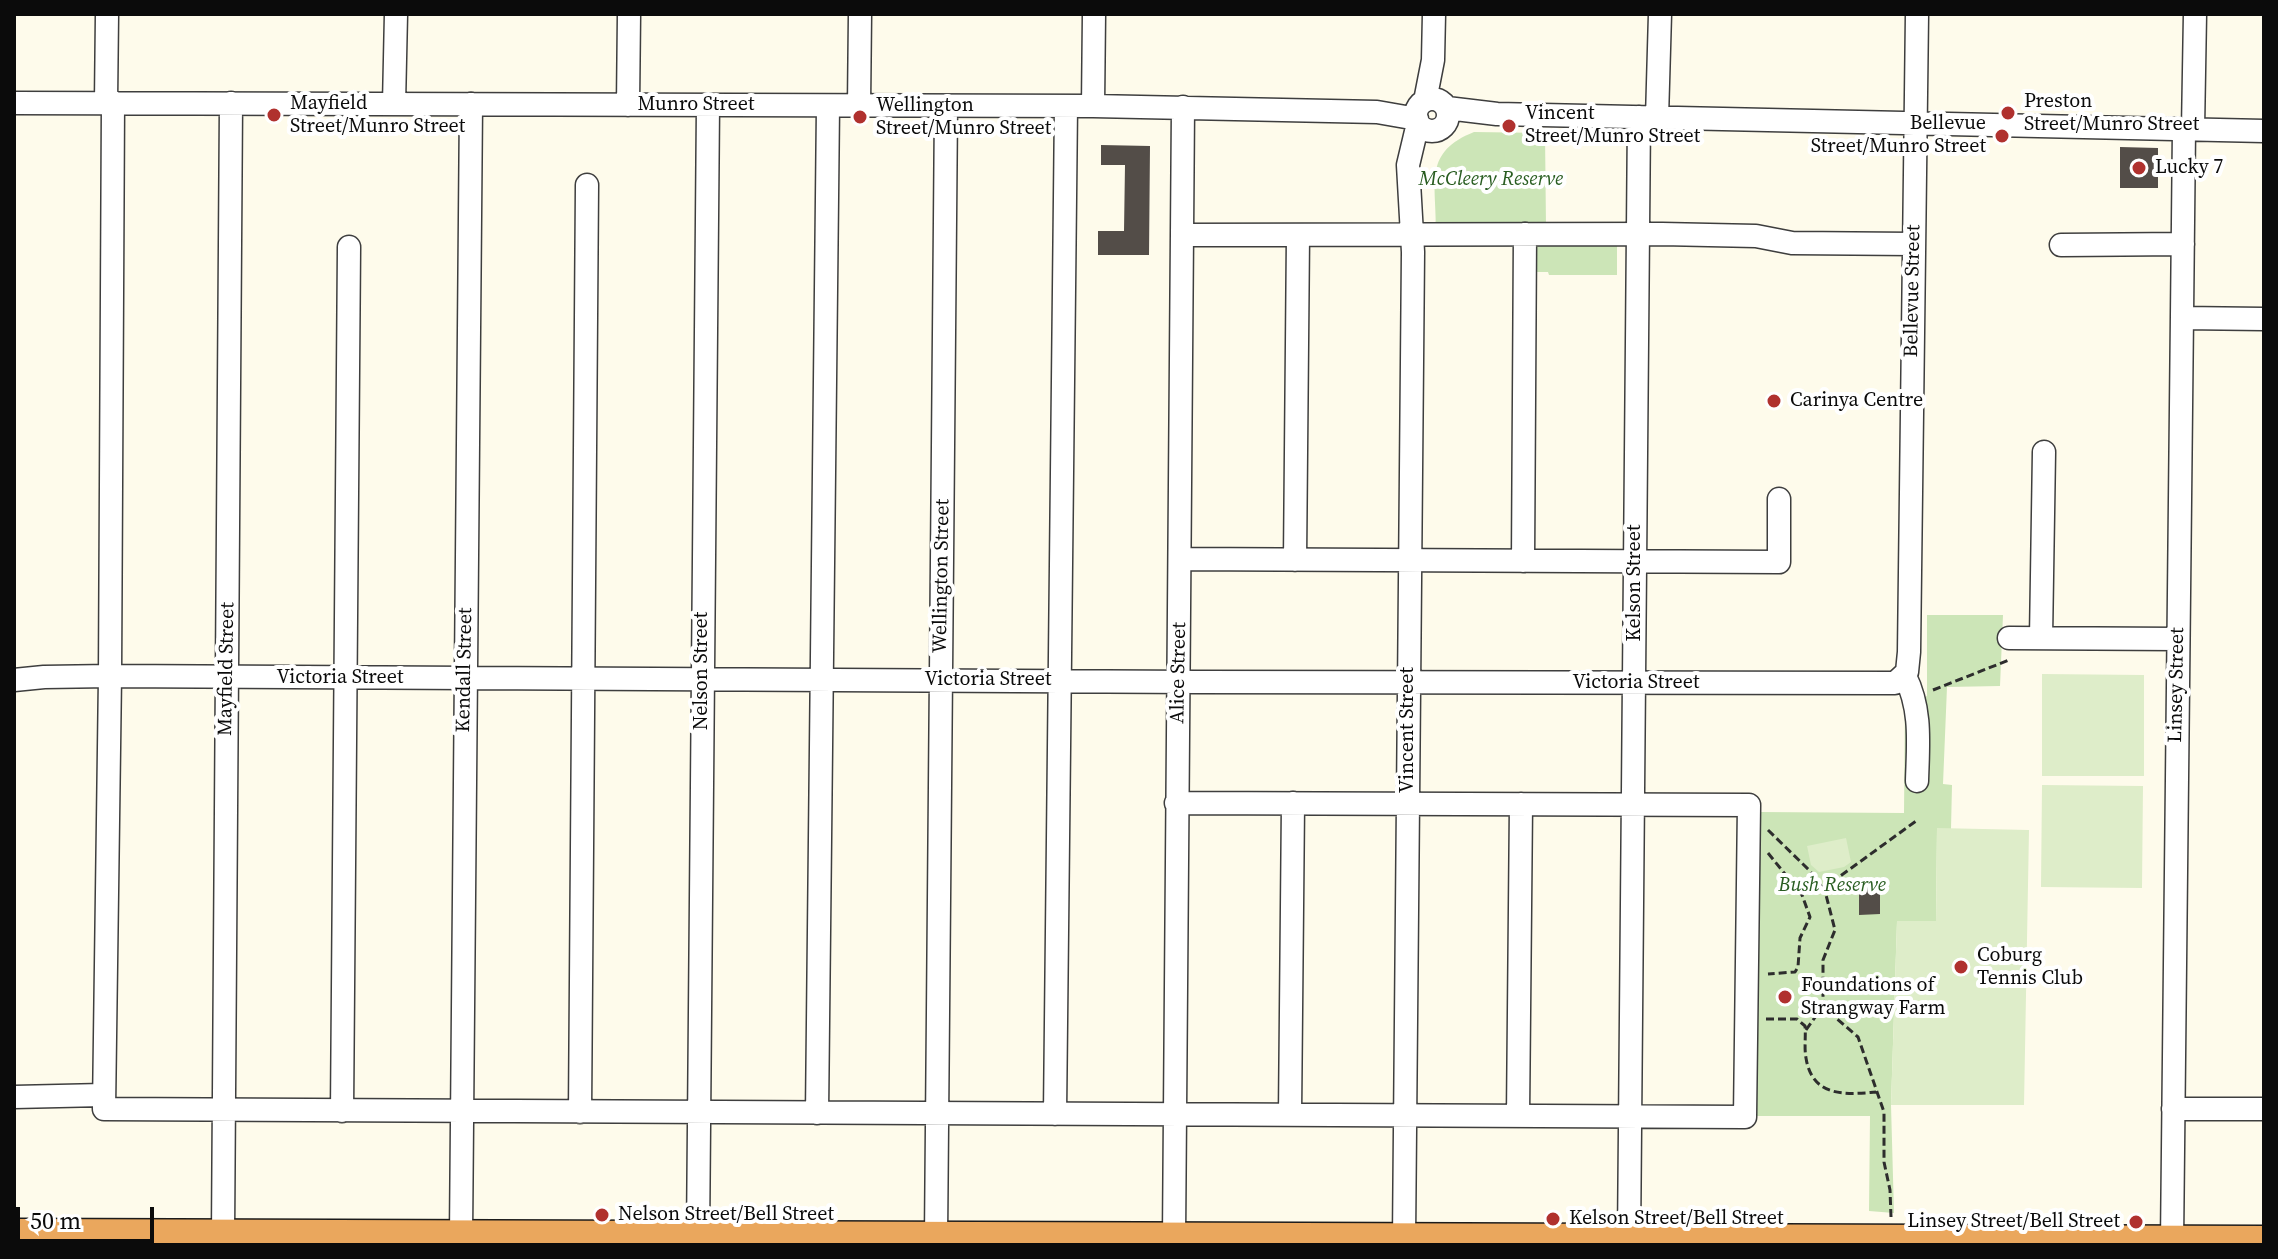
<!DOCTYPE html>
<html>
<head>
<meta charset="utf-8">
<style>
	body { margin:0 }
	#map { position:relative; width:2278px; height:1259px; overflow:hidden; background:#fefbeb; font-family:"Source Serif 4",serif }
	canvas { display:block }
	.frame { position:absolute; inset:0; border:16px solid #0b0b0b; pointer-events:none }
	.scale { position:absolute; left:16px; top:1207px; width:138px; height:36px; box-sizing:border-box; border:4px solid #0b0b0b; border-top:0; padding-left:10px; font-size:24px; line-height:28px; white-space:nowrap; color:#0b0b0b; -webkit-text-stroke:6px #fff; paint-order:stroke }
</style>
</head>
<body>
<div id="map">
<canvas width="2278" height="1259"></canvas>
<div class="frame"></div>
<div class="scale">50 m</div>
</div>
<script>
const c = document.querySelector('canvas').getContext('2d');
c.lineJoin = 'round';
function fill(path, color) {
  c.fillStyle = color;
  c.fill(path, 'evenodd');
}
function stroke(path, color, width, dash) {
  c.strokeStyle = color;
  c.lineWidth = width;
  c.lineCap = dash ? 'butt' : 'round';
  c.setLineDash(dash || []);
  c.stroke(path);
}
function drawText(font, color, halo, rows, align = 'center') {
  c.font = font + ' "Source Serif 4",serif';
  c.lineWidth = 8;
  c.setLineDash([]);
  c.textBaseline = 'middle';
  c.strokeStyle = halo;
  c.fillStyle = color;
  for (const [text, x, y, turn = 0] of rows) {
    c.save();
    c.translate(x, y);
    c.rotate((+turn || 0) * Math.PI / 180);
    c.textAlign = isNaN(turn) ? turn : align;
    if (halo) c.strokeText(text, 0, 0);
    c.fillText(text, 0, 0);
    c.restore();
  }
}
fill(new Path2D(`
	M1474,132L1545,133L1546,227H1436C1436,181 1424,152 1474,132Z
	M1617,239V275H1549L1548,272H1530V242Z
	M1927,615H2003L2000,686L1947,687L1943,784L1952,785L1951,829H1937L1936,921L1897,922L1891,1105L1894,1213L1869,1211L1870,1116H1755L1759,812L1904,813L1905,703L1915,702L1927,696Z`), '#cce5b7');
fill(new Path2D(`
	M2042,674L2144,675V776H2042Z
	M2042,785L2143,786L2142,888L2041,887Z
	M1937,828L2029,830L2024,1105H1891L1897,921H1936Z
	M1846,838L1851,862L1844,867L1819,872L1811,865L1807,846Z`), '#deedc9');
fill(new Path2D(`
	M1101,145L1150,146L1149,255H1098V231H1124L1125,165H1101Z
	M2120,147L2158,148V188H2120Z
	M1859,879H1880V914L1859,915Z`), '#534d48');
const minor = new Path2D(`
	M1416 115a16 16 0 1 1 32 0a16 16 0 1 1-32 0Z
	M1425,101L1433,60L1434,14
	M106,102L107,14
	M113,102L110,676L104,1109L1745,1117L1749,805L1176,803
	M14,103L1093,106L1377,112L1417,119
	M394,104L396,14
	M628,105L629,14
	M859,106L860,14
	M1093,106L1094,14
	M1447,108L1497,114L2264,131
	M1657,118L1660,14
	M2193,129L2195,14
	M1183,235L1662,234L1756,236L1792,243L1914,244
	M2061,245L2183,244
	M2182,318L2264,319
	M1180,559L1779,562V499
	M1295,560L1298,235
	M1523,561L1525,234
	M2009,638L2178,639
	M2041,638L2044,452
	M1905,676C1922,710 1918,744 1917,781
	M14,680L44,677L110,676L1197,682L1895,683L1907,672L1909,652L1917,14
	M14,1097L103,1095
	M2173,1109H2264
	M342,1111L349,247
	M580,1112L587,185
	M817,1113L828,106
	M1055,1114L1066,106
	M1290,1115L1293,803
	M1518,1116L1521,804
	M223,1235L231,103
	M461,1235L471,104
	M698,1237L708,105
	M936,1238L946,107
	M1174,1238L1183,107
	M1404,1239L1413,252L1408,165L1418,123
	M1629,1240L1639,117
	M2172,1242L2184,129`);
const highway = new Path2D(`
	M14,1235L2264,1242`);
stroke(minor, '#3e3e3e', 25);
stroke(highway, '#1c1c1c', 35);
stroke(new Path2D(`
	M1933,690L2009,660
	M1768,830L1809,870L1825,891
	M1768,853L1802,895L1810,917L1800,938L1798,967L1795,972L1768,974
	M1766,1019H1797L1805,1026C1806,1037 1804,1047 1806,1058C1812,1097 1845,1095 1876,1092
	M1806,1030L1816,1016L1827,1009
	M1891,1217L1890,1190L1884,1162V1112L1858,1037L1829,1012L1823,999V960L1835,930L1825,891L1828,885L1916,821`), '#2d2d2d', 3, [8, 4]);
stroke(minor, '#fff', 22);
stroke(highway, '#eaa75d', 32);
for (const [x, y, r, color] of [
	[2008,113,8,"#b0312e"],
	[274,115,8,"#b0312e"],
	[860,117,8,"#b0312e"],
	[1509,126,8,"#b0312e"],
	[2002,136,8,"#b0312e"],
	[2139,168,8,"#b0312e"],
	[1774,401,8,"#b0312e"],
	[1961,967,8,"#b0312e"],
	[1785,997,8,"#b0312e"],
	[602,1215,8,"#b0312e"],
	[1553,1219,8,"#b0312e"],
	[2136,1222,8,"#b0312e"]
]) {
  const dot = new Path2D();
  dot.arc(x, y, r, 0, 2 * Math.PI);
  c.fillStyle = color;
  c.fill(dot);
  stroke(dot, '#fff', 3);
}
drawText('20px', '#0b0b0b', '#fff', [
	["Preston",2024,102],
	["Street/Munro Street",2024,125],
	["Mayfield",290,104],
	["Street/Munro Street",290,127],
	["Wellington",876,106],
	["Street/Munro Street",876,129],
	["Vincent",1525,114],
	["Street/Munro Street",1525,137],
	["Bellevue",1986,124,"right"],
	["Street/Munro Street",1986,147,"right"],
	["Lucky 7",2155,168],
	["Carinya Centre",1790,401],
	["Coburg",1977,956],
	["Tennis Club",1977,979],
	["Foundations of",1801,986],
	["Strangway Farm",1801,1009],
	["Nelson Street/Bell Street",618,1215],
	["Kelson Street/Bell Street",1569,1219],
	["Linsey Street/Bell Street",2120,1222,"right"]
], 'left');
drawText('20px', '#0b0b0b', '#fff', [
	["Munro Street",696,105],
	["Bellevue Street",1913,291,-89],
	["Wellington Street",942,576,-89],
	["Kelson Street",1635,583,-90],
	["Mayfield Street",227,669,-89],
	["Kendall Street",465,670,-89],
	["Nelson Street",702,671,-90],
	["Alice Street",1179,673,-89],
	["Victoria Street",340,678],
	["Victoria Street",988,680],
	["Victoria Street",1636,683],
	["Linsey Street",2177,685,-89],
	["Vincent Street",1408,730,-90]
]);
drawText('italic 20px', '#295d21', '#fff', [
	["McCleery Reserve",1491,180],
	["Bush Reserve",1832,886]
]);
</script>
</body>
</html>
